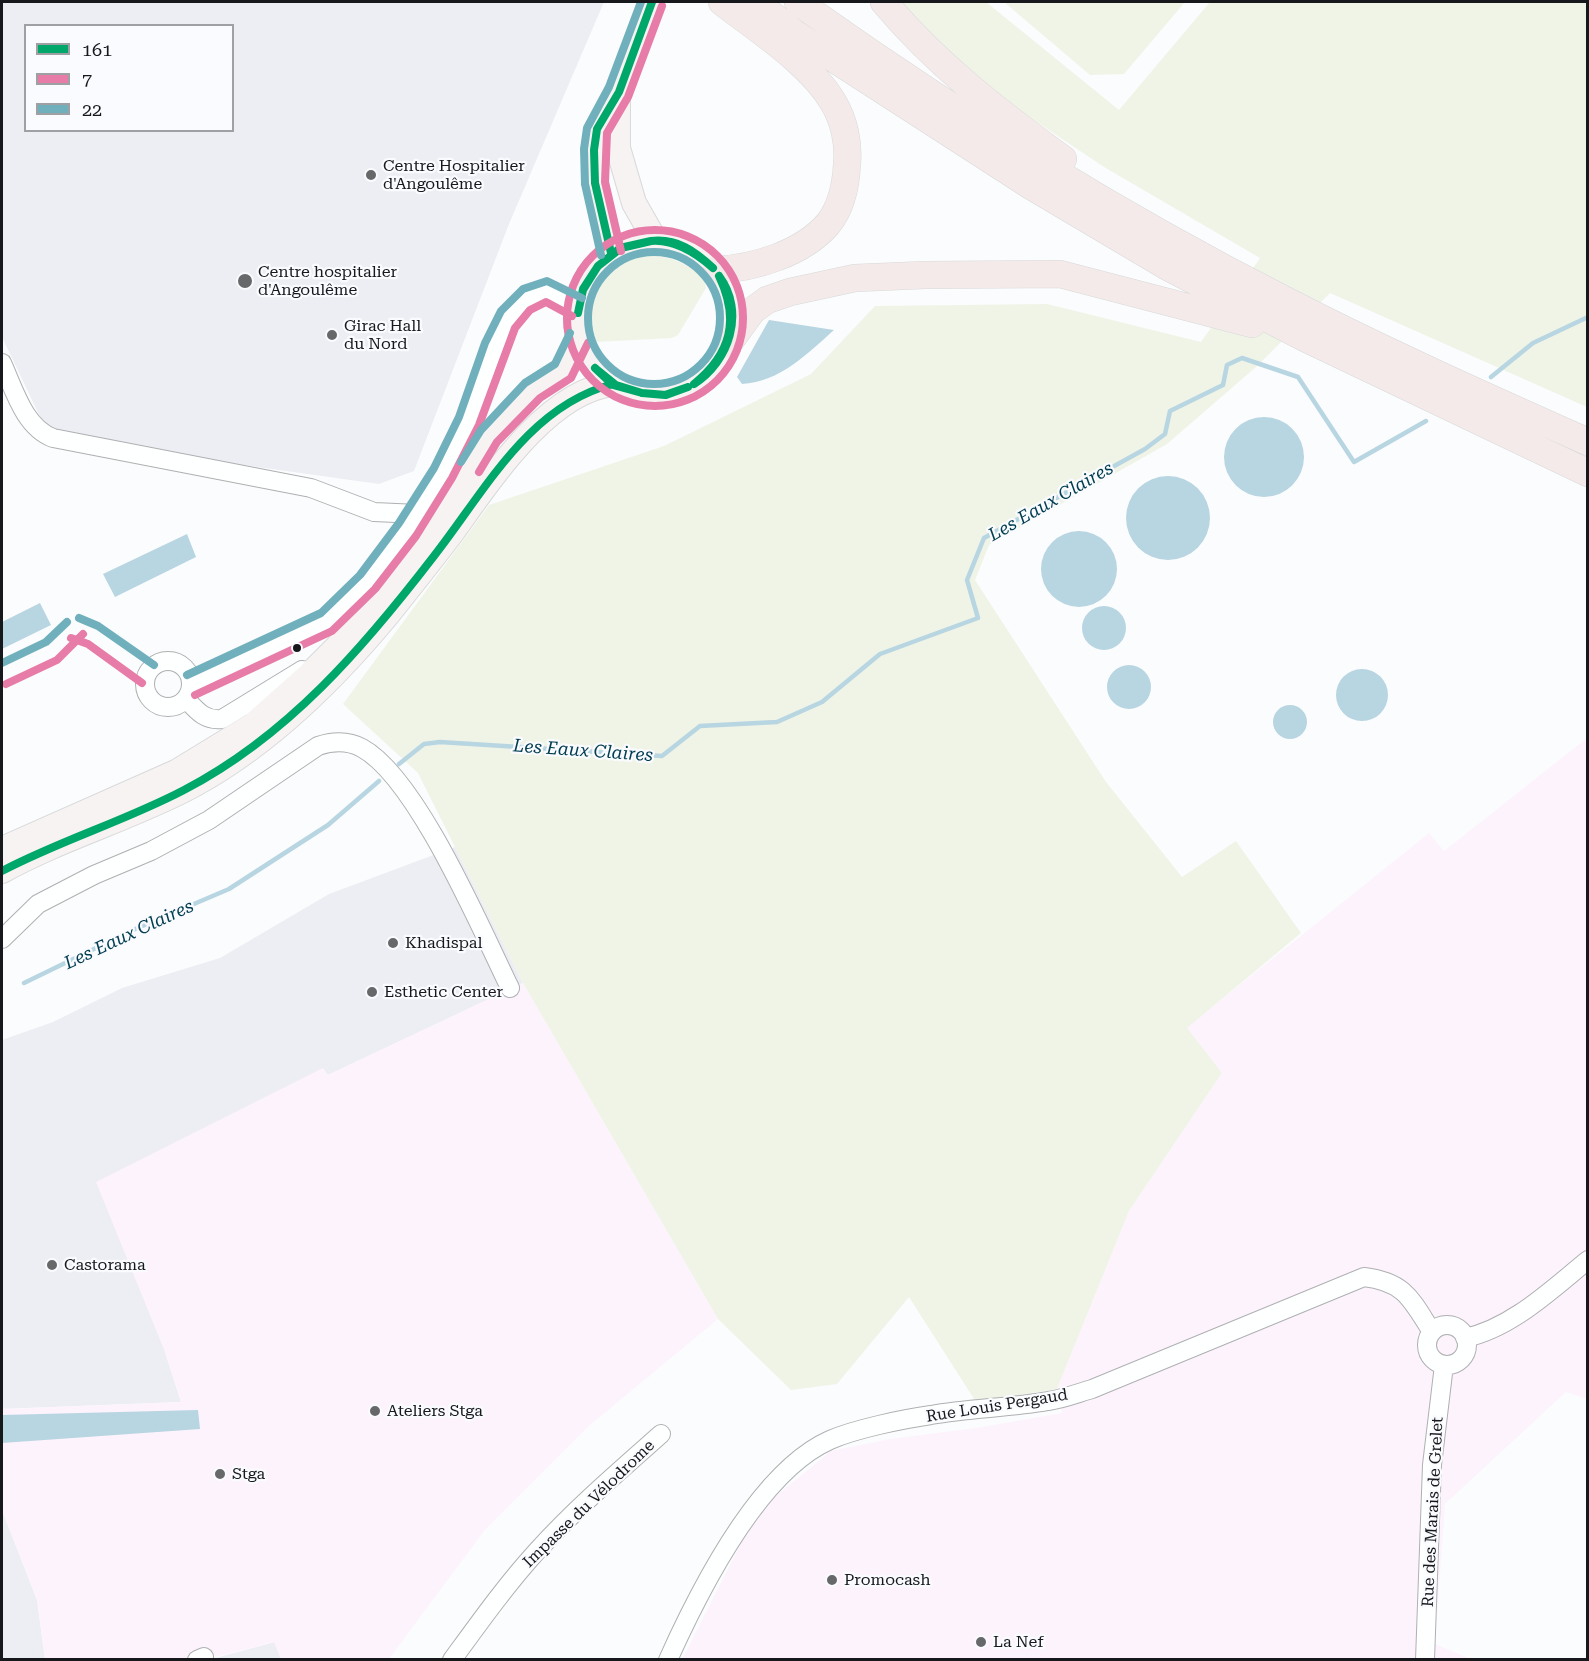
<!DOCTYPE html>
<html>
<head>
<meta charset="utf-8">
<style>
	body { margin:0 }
	#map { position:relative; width:1589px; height:1661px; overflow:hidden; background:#fbfcfd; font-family:"Roboto Serif",serif }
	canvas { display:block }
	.frame { position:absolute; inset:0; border:3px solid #17181b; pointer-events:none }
	.legend { position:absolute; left:24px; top:24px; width:210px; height:108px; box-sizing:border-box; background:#fafbfe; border:2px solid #9fa0a3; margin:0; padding:8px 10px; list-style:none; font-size:18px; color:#17181b }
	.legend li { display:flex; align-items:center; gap:12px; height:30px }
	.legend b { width:30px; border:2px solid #9fa0a3 }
</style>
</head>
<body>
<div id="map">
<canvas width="1589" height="1661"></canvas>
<div class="frame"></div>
<ul class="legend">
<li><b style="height:8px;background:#00a76b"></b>161</li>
<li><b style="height:8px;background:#e67ca7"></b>7</li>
<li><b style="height:8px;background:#70b0bc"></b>22</li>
</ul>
</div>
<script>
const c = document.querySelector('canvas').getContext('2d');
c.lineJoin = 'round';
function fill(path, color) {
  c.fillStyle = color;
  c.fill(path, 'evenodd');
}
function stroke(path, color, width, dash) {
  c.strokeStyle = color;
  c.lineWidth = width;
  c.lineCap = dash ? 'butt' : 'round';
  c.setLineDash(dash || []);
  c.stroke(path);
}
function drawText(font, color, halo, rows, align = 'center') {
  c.font = font + ' "Roboto Serif",serif';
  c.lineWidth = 4.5;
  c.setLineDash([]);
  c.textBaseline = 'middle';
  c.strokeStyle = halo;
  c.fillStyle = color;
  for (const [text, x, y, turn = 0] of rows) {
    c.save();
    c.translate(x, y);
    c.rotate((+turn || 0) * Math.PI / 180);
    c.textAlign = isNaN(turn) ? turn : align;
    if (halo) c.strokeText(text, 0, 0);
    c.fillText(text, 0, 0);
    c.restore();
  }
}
fill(new Path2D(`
	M2,2H604L509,224L414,471L379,484L236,464L52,431L42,421L2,337ZM26,26H232V130H26Z
	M455,847L523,983L328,1075L323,1069L165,1352L181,1402L2,1409V1040L53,1022L122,988L220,958L329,894Z
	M2,1510L37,1600L45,1659H2Z
	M275,1642L281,1659L208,1660Z`), '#edeef3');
fill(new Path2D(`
	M1587,738V1399L1566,1392L1445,1504L1435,1644L1471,1659L682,1660L741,1543L771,1500L831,1451L890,1439L976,1428L1062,1413L1057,1389L1129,1211L1222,1073L1186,1028L1429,833L1444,851Z
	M523,983L718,1319L589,1426L484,1531L389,1659H281L274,1642L208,1659H45L37,1600L2,1510V1409L181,1402L165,1352L96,1182L323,1068L328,1075Z`), '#fdf3fc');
fill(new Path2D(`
	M899,2H986L1119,110L1210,2H1587V407L1330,293L1256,367L1167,444L989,545L975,580L1106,782L1182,877L1236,841L1301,933L1187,1028L1222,1073L1129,1211L1057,1389L976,1402L909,1297L837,1384L791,1390L718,1319L523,983L418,773L343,704L489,505L664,446L811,374L875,306L1047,304L1201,342L1260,258L1104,167L998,96L910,17Z
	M1004,2H1185L1124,74L1090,75Z
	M641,255C667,255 684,261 705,278L706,288L678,335L672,338L596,342C584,296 598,271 641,255Z`), '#eff4e7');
fill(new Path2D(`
	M769,320L834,330C807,354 780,382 742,384L737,377Z
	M1224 457a40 40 0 1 1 80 0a40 40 0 1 1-80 0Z
	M1126 518a42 42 0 1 1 84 0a42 42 0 1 1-84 0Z
	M1041 569a38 38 0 1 1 76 0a38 38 0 1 1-76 0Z
	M187,534L196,557L115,597L103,574Z
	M40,603L51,625L2,649V622Z
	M1082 628a22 22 0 1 1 44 0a22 22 0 1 1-44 0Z
	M1107 687a22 22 0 1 1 44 0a22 22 0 1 1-44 0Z
	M1336 695a26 26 0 1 1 52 0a26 26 0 1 1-52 0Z
	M1273 722a17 17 0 1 1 34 0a17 17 0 1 1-34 0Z
	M198,1410L200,1429L2,1443V1415Z`), '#b8d5e2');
stroke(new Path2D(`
	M1491,377L1533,343L1588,317
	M399,764L424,744L440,742L662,756L700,726L777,722L822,702L880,654L978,618L967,580L984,538L1145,449L1165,434L1170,411L1223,385L1227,365L1242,358L1298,377L1354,462L1426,421
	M24,983L133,930L229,889L328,825L379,781`), '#b8d5e2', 4.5);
const minor = new Path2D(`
	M2,363C14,389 24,427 53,438L311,488L374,512L418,514
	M145 684a23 23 0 1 1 46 0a23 23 0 1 1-46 0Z
	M191,685L327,622C380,580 442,484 469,421C482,389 489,353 506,323C516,305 529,294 548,291L577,307
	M186,699C197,711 205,721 222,719L302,670
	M2,939L38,904L94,875L151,851L209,820L318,746C333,741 347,740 362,748C417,778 481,929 510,988
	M1427 1345a20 20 0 1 1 40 0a20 20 0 1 1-40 0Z
	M1465,1338C1512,1328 1552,1289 1588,1260
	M197,1660L204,1657
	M452,1660C479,1623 506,1585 537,1551C575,1509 618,1472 661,1434
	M668,1660C699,1591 758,1472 830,1440C855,1429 903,1419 931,1415C970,1408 1009,1408 1048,1401C1063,1399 1078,1393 1092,1389L1364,1277C1405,1282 1411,1299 1432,1332
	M1425,1660L1432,1465L1444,1365`);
const major = new Path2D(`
	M618,95V148L634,203L655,240
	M576 318a78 78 0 1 1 156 0a78 78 0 1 1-156 0Z
	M611,253L595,183L594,150L597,129L619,92L652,2
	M2,849L176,772L253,725L308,676L339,645L413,556L489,436L533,390L563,371L579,338
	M2,871C60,839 125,820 184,790C264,749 332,682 389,613C409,588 429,563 448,538C485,488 545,391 613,384`);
const highway = new Path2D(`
	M756,2L794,33L1031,186L1166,266L1305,338L1588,473
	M798,2C952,112 1113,212 1283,299C1382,350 1485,396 1588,442
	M884,2C936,64 998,112 1063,159
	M716,270C754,268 802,254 828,224C841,208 846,184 847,164C849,143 844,120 833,102C810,63 758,30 722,2
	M728,344L752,311L767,300L790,292L855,278L925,275L1060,274L1252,324`);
stroke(minor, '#afb0b2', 20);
stroke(major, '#d8d9da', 26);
stroke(highway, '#d8d9da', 28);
stroke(minor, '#feffff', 18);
stroke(major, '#f7f3f2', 24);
stroke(highway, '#f3eae9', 27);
stroke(new Path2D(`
	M651,241C677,238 695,251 713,268
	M651,241C674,239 696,253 713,268
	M611,253L595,183L594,150L597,129L619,92L652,2
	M598,266L620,248L651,241
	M598,266L621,248L651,241
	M578,313L583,290L598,266
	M578,313L583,289L598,266
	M595,368L616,385L642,393
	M595,368L613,385L642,393
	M694,384C731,354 740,320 719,276
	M694,384C729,362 746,312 719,276
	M642,393L665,395L688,387
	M642,393L666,395L688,387
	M2,871C61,840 125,821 184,790C288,736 364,647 434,556C485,491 528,406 613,384`), '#00a76b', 8);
stroke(new Path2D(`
	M567 318a88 88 0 1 1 176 0a88 88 0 1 1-176 0Z
	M621,251L605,182L607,133L628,97L662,6
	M479,472L497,442L540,398L571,378L588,343
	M71,638L88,644L142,683
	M6,684L57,660L83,634
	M195,695L332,631L375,589L416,536L452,478L479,425L515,328L530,310L546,302L572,316`), '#e67ca7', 8);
stroke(new Path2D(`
	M588 318a66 66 0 1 1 132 0a66 66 0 1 1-132 0Z
	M601,255L585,184L584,149L587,128L609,87L641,2
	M461,462L481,430L525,383L555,364L570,333
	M79,618L98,626L154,665
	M2,663L46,642L67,622
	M187,675L321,613L360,575L399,523L434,468L459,417L485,343L501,311L523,289L547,281L582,298`), '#70b0bc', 8);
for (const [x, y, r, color] of [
	[371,175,6,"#67686a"],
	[245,281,8,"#67686a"],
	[332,335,6,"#67686a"],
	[297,648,5,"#17181b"],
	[393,943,6,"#67686a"],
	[372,992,6,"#67686a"],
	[52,1265,6,"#67686a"],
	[375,1411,6,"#67686a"],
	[220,1474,6,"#67686a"],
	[832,1580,6,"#67686a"],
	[981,1642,6,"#67686a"]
]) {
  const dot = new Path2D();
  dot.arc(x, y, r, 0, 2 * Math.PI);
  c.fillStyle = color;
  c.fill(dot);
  stroke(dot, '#fafbfe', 2);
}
drawText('16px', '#17181b', '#fafbfe', [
	["Centre Hospitalier",383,166],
	["d'Angoulême",383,184],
	["Centre hospitalier",258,272],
	["d'Angoulême",258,290],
	["Girac Hall",344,326],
	["du Nord",344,344],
	["Khadispal",405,943],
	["Esthetic Center",384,992],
	["Castorama",64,1265],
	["Ateliers Stga",387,1411],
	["Stga",232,1474],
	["Promocash",844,1580],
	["La Nef",993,1642]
], 'left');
drawText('16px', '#17181b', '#fafbfe', [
	["Rue Louis Pergaud",997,1406,-9],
	["Impasse du Vélodrome",589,1504,-44],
	["Rue des Marais de Grelet",1433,1512,-87]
]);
drawText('italic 18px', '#003d51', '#fafbfe', [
	["Les Eaux Claires",1051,502,-30],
	["Les Eaux Claires",583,751,4],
	["Les Eaux Claires",129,935,-25]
]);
</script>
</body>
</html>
